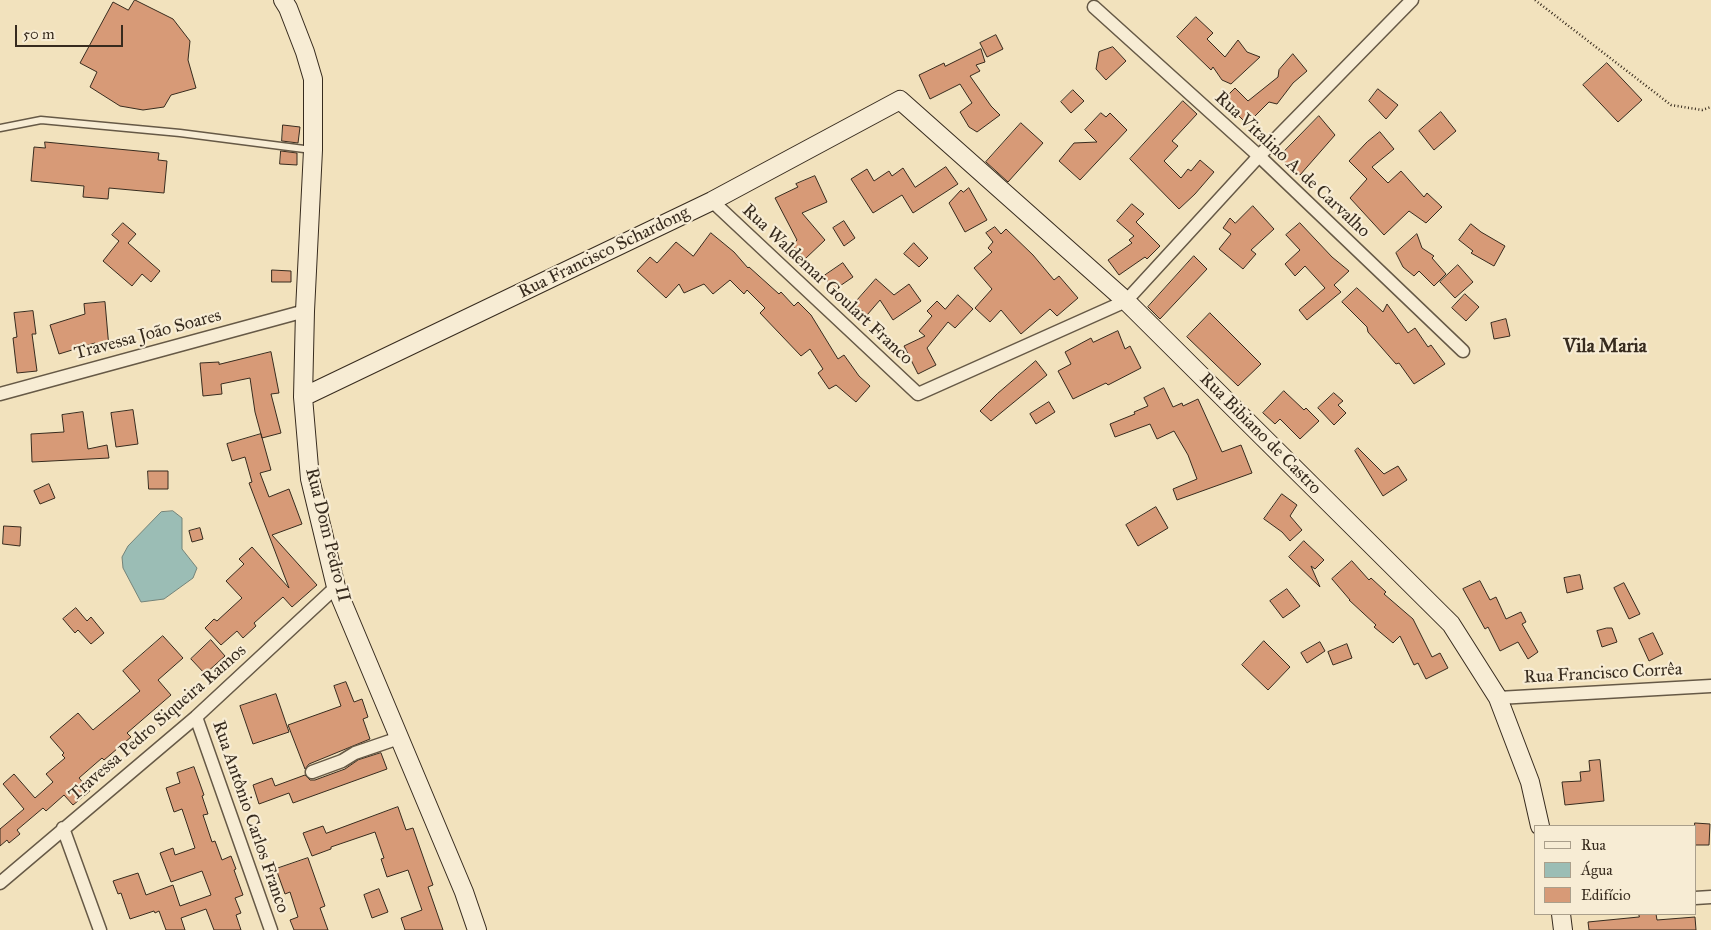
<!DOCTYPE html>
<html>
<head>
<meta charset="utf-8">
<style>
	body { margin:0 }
	#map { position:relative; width:1711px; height:930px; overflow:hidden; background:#f2e2bd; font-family:"IM FELL Great Primer",serif }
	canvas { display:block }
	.legend { position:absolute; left:1534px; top:825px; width:162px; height:90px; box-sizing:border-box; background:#f7ecd4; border:1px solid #aa9f8b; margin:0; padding:6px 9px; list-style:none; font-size:15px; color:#372b1e }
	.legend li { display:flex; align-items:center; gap:10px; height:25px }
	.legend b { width:25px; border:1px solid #aa9f8b }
	.scale { position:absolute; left:15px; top:25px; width:108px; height:22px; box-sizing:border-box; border:2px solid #372b1e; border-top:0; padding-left:6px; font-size:15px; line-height:18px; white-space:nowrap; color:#372b1e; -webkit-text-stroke:4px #f7ecd4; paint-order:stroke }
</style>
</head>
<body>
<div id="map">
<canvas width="1711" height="930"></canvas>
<ul class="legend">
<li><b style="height:6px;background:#f7ecd4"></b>Rua</li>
<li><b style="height:14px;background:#9bbdb5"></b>Água</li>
<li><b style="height:14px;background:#d79a77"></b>Edifício</li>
</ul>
<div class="scale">50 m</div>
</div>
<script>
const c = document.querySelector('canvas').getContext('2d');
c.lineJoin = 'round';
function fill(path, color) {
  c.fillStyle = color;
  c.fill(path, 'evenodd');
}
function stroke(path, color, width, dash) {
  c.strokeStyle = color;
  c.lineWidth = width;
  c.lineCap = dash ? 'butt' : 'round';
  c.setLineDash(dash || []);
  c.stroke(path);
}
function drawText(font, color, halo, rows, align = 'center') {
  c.font = font + ' "IM FELL Great Primer",serif';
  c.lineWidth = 4.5;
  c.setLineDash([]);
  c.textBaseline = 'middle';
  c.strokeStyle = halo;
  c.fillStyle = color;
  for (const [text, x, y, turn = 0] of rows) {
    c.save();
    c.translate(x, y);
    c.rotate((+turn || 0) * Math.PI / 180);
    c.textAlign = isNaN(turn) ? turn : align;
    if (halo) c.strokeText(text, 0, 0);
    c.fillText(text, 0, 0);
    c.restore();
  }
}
const water = new Path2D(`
	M173,511L182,518V549L197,568L193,578L164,599L141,602L123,568L122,557L128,546L161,512Z`);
fill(water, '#9bbdb5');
stroke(water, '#738379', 1);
const building = new Path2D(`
	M135,0L173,19L190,41L188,60L196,88L171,95L164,107L143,110L120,106L90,87L97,72L80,63L113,2L128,10Z
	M1196,17L1213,33L1207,39L1225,57L1238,40L1247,52L1260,57L1231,84L1222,80L1213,67L1211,70L1177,37Z
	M996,35L1003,49L987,57L980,43Z
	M1113,47L1126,61L1106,80L1096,69L1099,52Z
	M981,49L985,62L976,65L980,71L970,76L991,106L1000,115L977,132L969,127L960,112L972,103L960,84L930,99L919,75L944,63L945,66Z
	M1293,54L1307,71L1293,83L1277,104L1269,102L1247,124L1223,100L1235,88L1248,101L1278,77L1279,70Z
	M1607,63L1642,100L1618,122L1583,85Z
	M1378,89L1398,105L1386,119L1369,101Z
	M1073,90L1084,101L1071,113L1061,102Z
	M1183,101L1197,114L1172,141L1178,146L1164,161L1181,178L1188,169L1191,171L1200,160L1214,172L1195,194L1179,209L1130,159Z
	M1441,112L1456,131L1434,150L1419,131Z
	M1101,113L1106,117L1110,113L1127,130L1080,180L1059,161L1074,143L1097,142L1085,130Z
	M1319,116L1335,135L1300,175L1279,157Z
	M1021,123L1043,143L1008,182L986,162Z
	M283,125L300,127L298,143L282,141Z
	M1380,132L1394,149L1372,167L1388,183L1401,171L1424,197L1427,193L1442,207L1426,223L1409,211L1384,235L1350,198L1367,179L1349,161L1367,142Z
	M45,142L159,153L158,160L167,161L164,193L109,188L108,199L83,197L84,186L31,181L34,147L45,148Z
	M281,151L297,153V165L280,164Z
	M946,167L958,184L913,213L902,195L873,213L851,179L867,169L874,181L889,171L892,176L903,168L915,187Z
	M815,176L827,202L802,213L825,240L805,259L792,245L797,240L775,198L798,187L796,184Z
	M969,188L987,220L965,232L949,203L961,190L963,192Z
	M1132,204L1144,214L1136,222L1160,246L1147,259L1145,257L1119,275L1108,260L1132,243L1129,240L1134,236L1117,221Z
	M1253,206L1274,229L1251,250L1256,254L1243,269L1219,249L1231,234L1223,228L1230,218L1235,223Z
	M844,221L855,238L844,246L833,228Z
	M123,223L136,234L128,243L160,271L151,282L142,274L132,286L103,261L119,241L112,235Z
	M1300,223L1332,257L1349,271L1334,285L1341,292L1307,320L1299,310L1325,288L1305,266L1295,276L1285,264L1300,250L1286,235Z
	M1471,224L1481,232L1505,246L1494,266L1471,253L1473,251L1459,240Z
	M995,227L1001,234L1006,229L1033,255L1054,280L1059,276L1078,298L1057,316L1050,309L1021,334L1001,310L990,322L975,308L992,289L974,268L992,252L988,248L993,242L986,233Z
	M711,233L734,252L748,268L749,267L779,294L781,292L794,306L798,302L811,315L838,359L844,355L859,376L870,386L856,402L836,385L829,389L818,373L823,369L810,349L801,356L760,313L765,308L747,290L744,294L730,280L713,294L704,284L684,293L679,284L666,298L637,271L650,257L657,263L676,242L693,256Z
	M1417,234L1422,248L1434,256L1432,258L1446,274L1434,286L1419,271L1414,276L1403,267L1396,253Z
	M914,243L928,258L919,267L904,254Z
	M1194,256L1207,269L1160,319L1148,307Z
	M843,263L853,277L834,290L824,276Z
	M1458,265L1473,282L1455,298L1440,282Z
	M272,270L291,271V282H272Z
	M876,279L894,295L909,284L921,301L893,320L880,300L867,315L854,304Z
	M1357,288L1383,312L1387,304L1408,333L1415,328L1428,347L1431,345L1445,364L1414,384L1399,363L1396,364L1368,332L1367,327L1342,302Z
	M1465,294L1479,307L1466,321L1452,308Z
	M958,295L973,309L955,328L948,322L927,348L936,365L918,374L904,346L925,336L919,331L932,316L927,311L937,301L945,309Z
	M105,302L109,348L95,350V343L59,354L50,325L85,314L84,304Z
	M33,311L36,334H32L37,371L17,373L13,338L17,337L14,313Z
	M1210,313L1261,364L1238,386L1187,337Z
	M1506,319L1510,336L1494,339L1491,323Z
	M1118,331L1125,349L1130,346L1141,368L1108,385L1106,383L1073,399L1058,371L1071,364L1065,352L1091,338L1093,342Z
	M271,352L279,393L271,394L281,433L262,438L255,412L250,378L221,384L222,394L203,396L200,363L219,362V364Z
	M1036,361L1047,375L991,421L980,411L997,394Z
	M1164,388L1173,407L1182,403L1183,406L1198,399L1222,452L1241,445L1252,473L1177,500L1173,489L1197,479L1188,455L1174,431L1157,439L1150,424L1115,437L1110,424L1135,414L1134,412L1148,406L1144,398Z
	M1284,391L1304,410L1306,408L1319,421L1300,439L1280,419L1275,424L1263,413Z
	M1334,393L1343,401L1338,405L1346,413L1334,425L1318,408Z
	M1049,402L1055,412L1036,424L1030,414Z
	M133,410L138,444L116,447L111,413Z
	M83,412L88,449L107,445L109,458L32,462L31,434L64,432L62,415Z
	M261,434L271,470L260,473L269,497L289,489L302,524L272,535L317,585L292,607L283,597L254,623L256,626L243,638L237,631L221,645L205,628L214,619L217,621L242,598L226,581L244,564L239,559L252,547L289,588L249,483L252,482L245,457L232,461L227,444Z
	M1358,448L1384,474L1398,466L1407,480L1383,496L1355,451Z
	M148,471H168V489H149Z
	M49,484L55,498L40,504L34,491Z
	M1282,494L1297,505L1290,516L1302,530L1290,541L1282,532L1264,519Z
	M1156,507L1168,528L1138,546L1126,525Z
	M4,526L21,527L20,546L3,544Z
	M200,528L203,539L192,542L189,531Z
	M1304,541L1324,560L1315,569L1311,566L1320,587L1289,557Z
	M1352,561L1369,580L1371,578L1386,592L1384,594L1413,619L1432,657L1440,653L1448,668L1426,679L1418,663L1414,665L1400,636L1393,643L1374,627L1376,625L1349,600H1350L1332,579Z
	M1580,575L1583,589L1567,593L1564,578Z
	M1480,581L1490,600L1496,597L1506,619L1521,612L1526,622L1522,624L1538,652L1528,659L1518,642L1500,651L1488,627L1485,629L1463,589Z
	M1624,583L1640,614L1629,619L1614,588Z
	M1287,589L1300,606L1283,618L1270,601Z
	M76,608L87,621L91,617L104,633L91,644L78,630L75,633L63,619Z
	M1607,628H1612L1617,642L1602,647L1597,631Z
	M1653,633L1663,654L1649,661L1639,639Z
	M163,636L183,658L158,680L171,695L127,733L131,737L104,760L102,758L79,778L90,791L73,805L64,795L46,811L43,808L17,830L20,834L9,843L7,840L0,846V829L24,809L3,784L14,774L35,798L53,782L46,774L65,758L62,755L64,753L50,737L78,713L93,730L140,691L123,671Z
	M211,640L225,656L205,674L191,659Z
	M1264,641L1290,667L1268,690L1242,665Z
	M1320,642L1325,651L1307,663L1301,653Z
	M1347,644L1352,658L1333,665L1328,652Z
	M346,682L354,702L362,699L368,717L363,719L370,739L309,764L305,769L288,725L341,706L334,686Z
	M276,694L289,732L253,744L240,706Z
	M381,753L387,769L293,803L289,793L259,804L253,785L272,778L275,786L305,775L310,780H315L345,769L358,760Z
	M1600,760L1604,801L1565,805L1562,782L1581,781L1580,772L1590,771L1589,761Z
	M194,767L204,795L202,796L208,814L203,815L212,842L215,841L222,860L231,856L236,869L234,870L243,895L235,898L241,913L236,915L241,930H214L206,909L181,918L185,930H166L159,911L155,913L154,911L130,919L121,893L118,894L113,881L138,873L146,895L173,885L180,906L211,895L202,871L171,882L160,853L173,848L175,855L195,848L182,809L174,812L166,788L180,783L177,773Z
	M398,807L406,830L413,828L433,885L428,887L443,930H405L401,918L422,910L408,870L387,877L381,859L384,858L375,832L331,847V849L312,856L303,833L323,826L326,833Z
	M1695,823L1710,824L1709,845H1695Z
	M308,858L325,906L320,908L328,930H294L290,920L298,917L290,892L285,894L276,869Z
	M379,889L388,912L372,918L364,895Z
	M1639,914H1656L1657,920L1695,917L1696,930H1589L1588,922L1639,917Z`);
fill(building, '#d79a77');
stroke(building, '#372b1e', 1);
const lane = new Path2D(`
	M0,128L41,120L180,133L312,150`);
const street = new Path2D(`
	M1094,7L1259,156L1463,351
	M712,201L918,394L1126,301L1259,156L1412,0
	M0,394L305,311
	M1498,698L1711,686
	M196,717L271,930
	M312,772L342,761L355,753L399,738
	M63,828L100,930
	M0,883L196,717L336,587
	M1695,898L1711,897`);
const secondary = new Path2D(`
	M283,0L288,8L305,52L313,79V150L305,311L303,397L310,479L336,587L464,892L477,930
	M303,397L712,201L900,100L1126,301L1451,624L1498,698L1530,782L1540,826
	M1561,914L1563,930`);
stroke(lane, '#665946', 9);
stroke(street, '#665946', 15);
stroke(secondary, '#372b1e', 20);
stroke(new Path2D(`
	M1535,0L1671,105L1702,110L1711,107`), '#372b1e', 2.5, [1, 2.5]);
stroke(lane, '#f7ecd4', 6);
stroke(street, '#f7ecd4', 12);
stroke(secondary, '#f7ecd4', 18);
drawText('18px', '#372b1e', '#f7ecd4', [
	["Rua Vitalino A. de Carvalho",1292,165,43],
	["Rua Francisco Schardong",604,253,-26],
	["Rua Waldemar Goulart Franco",827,285,43],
	["Travessa João Soares",148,335,-15],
	["Rua Bibiano de Castro",1260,434,45],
	["Rua Dom Pedro II",327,535,76],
	["Rua Francisco Corrêa",1603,674,-3],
	["Travessa Pedro Siqueira Ramos",158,723,-41],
	["Rua Antônio Carlos Franco",250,817,71]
]);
drawText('bold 19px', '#372b1e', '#f7ecd4', [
	["Vila Maria",1605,347]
]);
</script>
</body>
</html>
